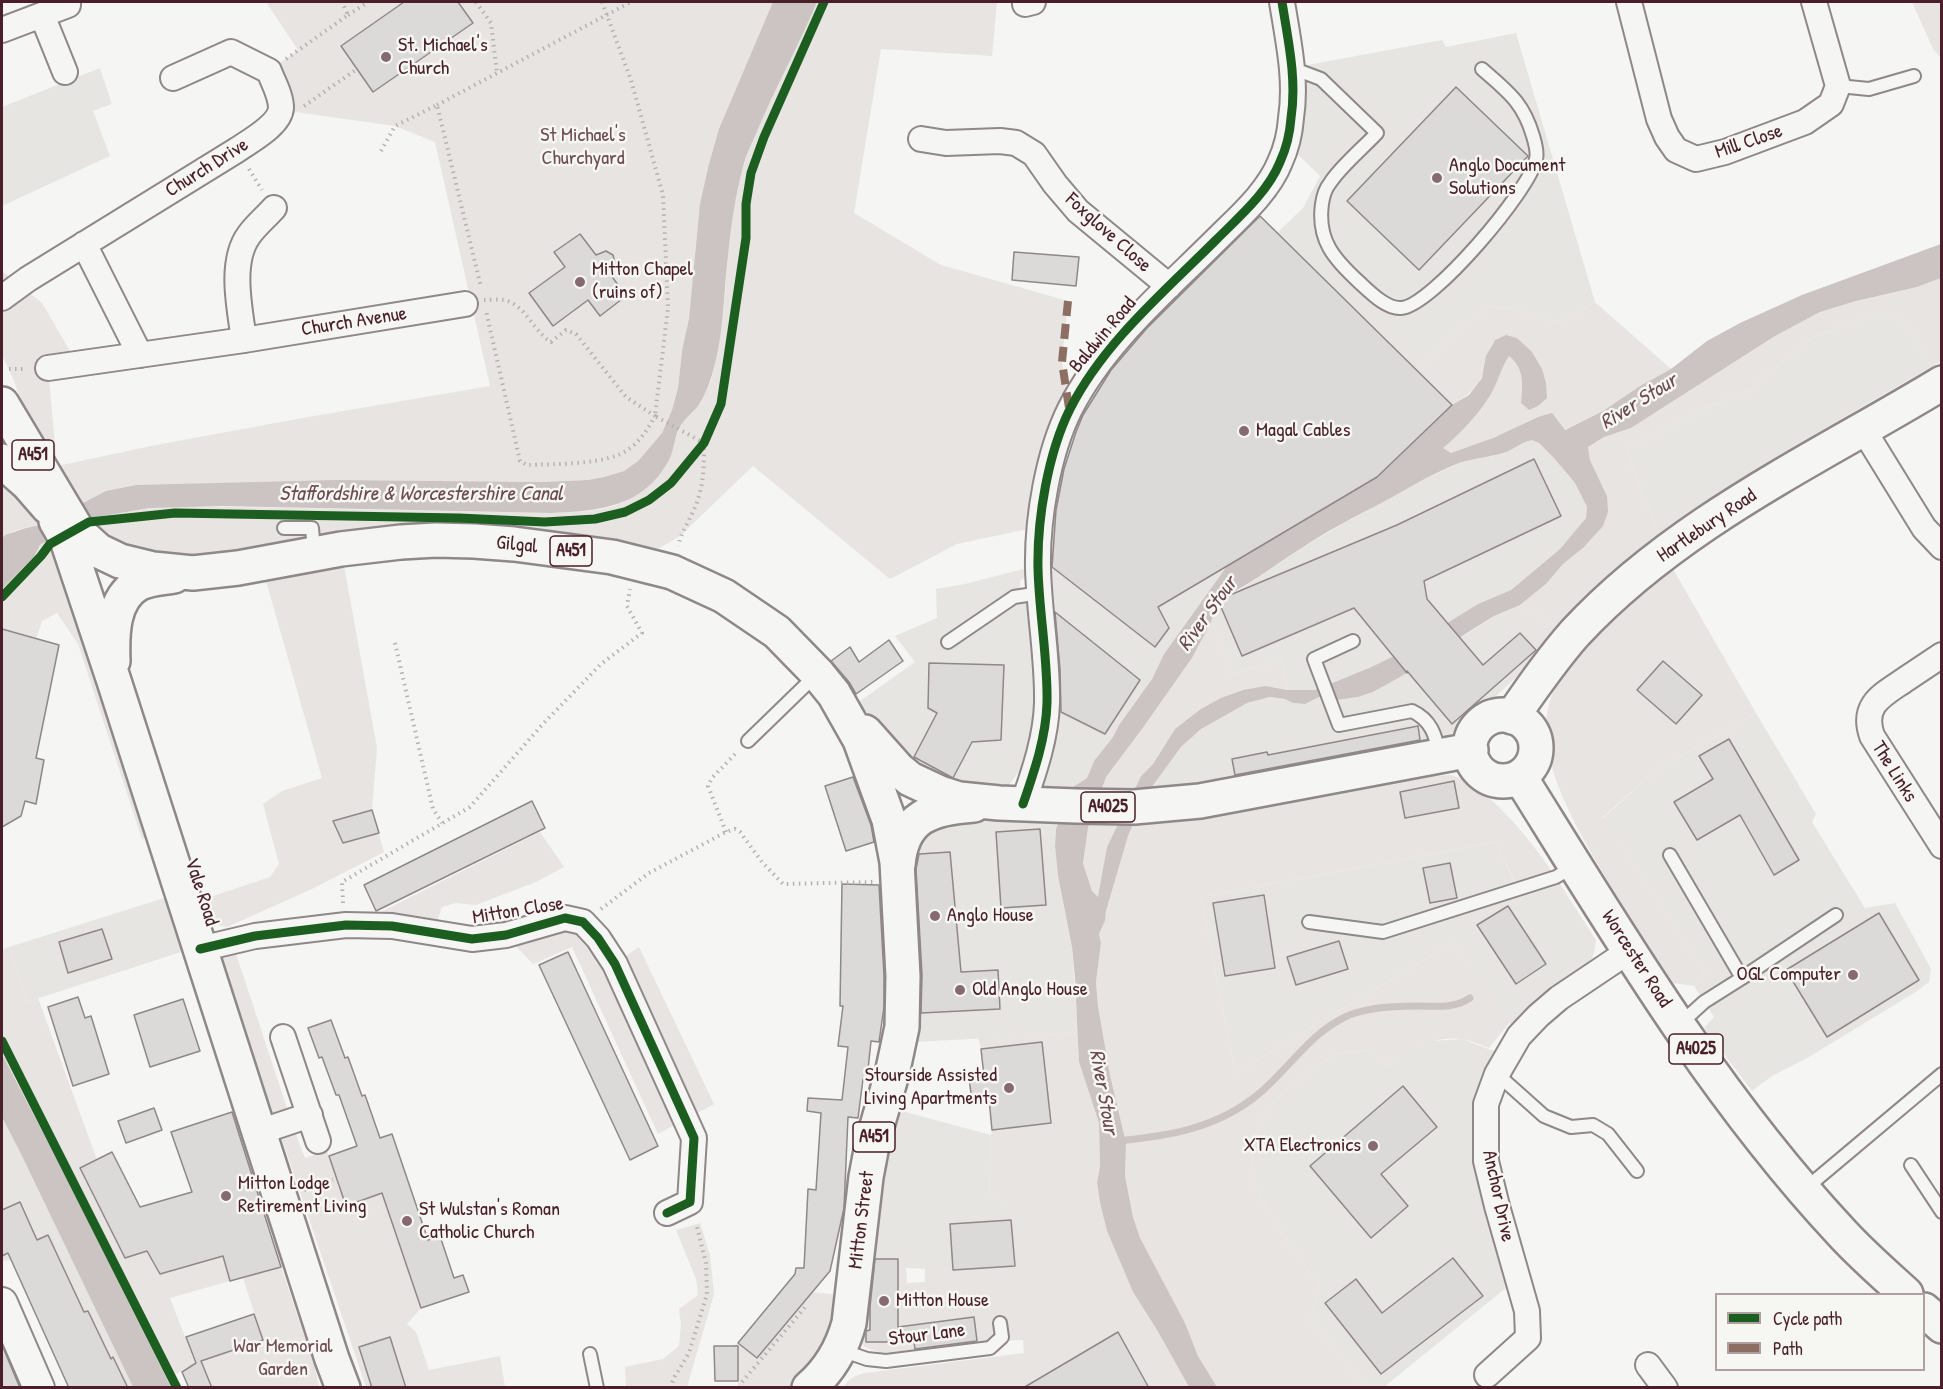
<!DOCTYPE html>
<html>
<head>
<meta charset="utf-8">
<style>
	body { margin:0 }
	#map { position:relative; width:1943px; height:1389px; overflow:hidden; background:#f5f5f3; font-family:"Patrick Hand",sans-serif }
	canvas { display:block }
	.frame { position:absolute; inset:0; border:3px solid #4a1f2b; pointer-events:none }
	.legend { position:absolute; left:1715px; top:1293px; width:210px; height:78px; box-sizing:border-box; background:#f6f6f2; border:2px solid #b1a0a2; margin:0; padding:8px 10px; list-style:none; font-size:18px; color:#4a1f2b }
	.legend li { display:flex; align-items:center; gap:12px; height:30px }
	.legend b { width:30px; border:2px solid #b1a0a2 }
</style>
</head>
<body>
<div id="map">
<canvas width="1943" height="1389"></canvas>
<div class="frame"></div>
<ul class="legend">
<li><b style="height:8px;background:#1b5e20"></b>Cycle path</li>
<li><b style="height:8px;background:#8d6e63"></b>Path</li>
</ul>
</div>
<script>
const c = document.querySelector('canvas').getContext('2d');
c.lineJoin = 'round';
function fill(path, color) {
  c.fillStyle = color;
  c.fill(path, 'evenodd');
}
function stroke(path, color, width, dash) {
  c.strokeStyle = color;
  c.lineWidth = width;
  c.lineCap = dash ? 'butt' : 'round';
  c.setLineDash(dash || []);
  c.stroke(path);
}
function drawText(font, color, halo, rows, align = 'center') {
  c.font = font + ' "Patrick Hand",sans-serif';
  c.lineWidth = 5;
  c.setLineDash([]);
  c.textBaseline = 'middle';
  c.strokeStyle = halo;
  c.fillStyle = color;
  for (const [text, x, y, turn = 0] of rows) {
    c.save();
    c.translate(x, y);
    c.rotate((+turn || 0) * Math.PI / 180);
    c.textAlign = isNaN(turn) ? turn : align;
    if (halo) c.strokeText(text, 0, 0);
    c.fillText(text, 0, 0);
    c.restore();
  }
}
fill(new Path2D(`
	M1516,33L1595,302L1562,322L1543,319L1523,311L1490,306L1448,339L1424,363L1415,368L1452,405L1377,477L1227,566L1164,654L1152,679L1119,725L1113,737L1094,761L1087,778L1070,789L1066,795L1039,789L1038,569L1069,411L1249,206L1278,232L1303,208L1320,176L1286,143L1292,68L1442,40L1446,47Z
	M100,68L112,104L93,111L110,156L2,206V107Z
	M1881,313L1907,322L1931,367L1777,456L1704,503L1659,536L1626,450L1703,409L1753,389L1780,363L1817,335Z
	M1532,439L1539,443L1553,457L1575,483L1587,507L1586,518L1560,549L1511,590L1478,604L1392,657L1369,668L1315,690H1287L1282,660L1232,674L1211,622L1218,600L1236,592L1300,549L1346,522L1423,480L1455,465L1478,457H1489L1506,452L1521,442Z
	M1027,568V576L1020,581V596L1021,600L1030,607L1036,698L1035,717L1028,755L1022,767L1009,785L999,790L928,778L853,706L915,662L895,636L937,618L936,589L965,584Z
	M1520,605L1560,628L1541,652L1520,674L1483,708L1444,739L1146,795L1181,747L1201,729L1226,713L1247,703L1270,697L1285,699L1293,703L1305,704L1319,697L1337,700L1358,697L1373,692L1402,676L1494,616Z
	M1756,713L1816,814L1812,822L1865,908L1895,903L1931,969L1929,982L1917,991L1809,1057L1772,1076L1752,1091L1704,1028L1714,1017L1694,986L1705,972L1603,818L1655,771Z
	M1006,817L1058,819L1056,829L1055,846L1058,876L1072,947L1078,1033L916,1042L921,1013L919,955L911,880L916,840L937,827L970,819Z
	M1495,842L1520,893L1558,881L1596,940L1594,953L1582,982L1519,1036L1453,943L1235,1073L1201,897Z
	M164,898L181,952L27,1002L9,947Z
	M1462,1039L1507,1056L1486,1104L1517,1279L1384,1387H1365L1311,1320L1319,1285L1279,1229L1257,1191L1252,1172L1253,1148L1261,1123L1269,1106L1311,1068L1338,1054L1371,1050L1386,1067L1407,1051L1430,1041Z
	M898,1110L991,1135L989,1199L1022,1202V1265L953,1270L906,1268L898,1259H870L875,1198Z
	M2,1117L21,1154L133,1387H67H68L13,1260L2,1261Z`), '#e7e5e2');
fill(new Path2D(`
	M266,2H404L341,46L374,92L473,23L458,2H795L682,351L678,388L672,410L662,433L638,461L624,471L604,477L588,480L542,482L337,480L78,504L30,422L9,369L2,356V271L42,303L70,351L48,368L57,466L156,445L308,417L490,386L435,142L395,126L281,110L269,71L298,50Z
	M817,2H997L992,56L881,49L854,213L941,265L1068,301L1062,362L1069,411L1028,529L957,544L890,579L753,466L680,536L658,549L563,536L201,560L128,554L86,519L149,508L184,506L552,513C574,512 598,512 619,504C627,501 635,493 642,488C653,479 662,472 669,459C674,449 674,438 679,429C683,420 690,415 696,408C703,400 707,389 711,380C732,309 721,234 744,164C762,107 794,56 817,2Z
	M1912,2H1941V58L1933,49Z
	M1941,278V361L1931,367L1907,322L1881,313L1817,335L1780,363L1753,389L1703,409L1626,450L1659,536C1623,565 1591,594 1560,628L1520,605L1546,584L1563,564L1583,548L1607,496L1590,460L1588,447L1604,437L1631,428L1775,336L1820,312L1856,301L1917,287Z
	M1595,302L1671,369L1640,386L1603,411L1564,430L1538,417L1493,438L1452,453L1442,448C1460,434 1479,414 1491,394C1498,382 1501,368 1509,355C1524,369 1523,384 1521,403L1529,410L1517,338C1483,329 1491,362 1480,380C1472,392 1464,398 1452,405L1414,368L1424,363L1448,339L1490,306L1523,311L1543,319L1562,322Z
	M2,481L28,504L41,526C28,527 11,529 2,539Z
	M49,539L60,562L145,838L142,839L78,644L57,613L42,621L36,639L2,629V589L34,557L40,545Z
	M343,560L377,748L372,810L384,852L314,888L227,927L217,925L207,898L270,877L279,864L263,804L282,791L322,778L264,574Z
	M1673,569L1756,713L1655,771L1603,817L1705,972L1694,986L1673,983C1653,952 1633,922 1614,891C1585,842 1531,760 1550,701C1565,651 1633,601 1673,569Z
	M1211,621L1232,674L1282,660L1287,690L1266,686L1175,729L1153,764L1141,776L1107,847L1099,898L1092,891L1083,862L1088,828L1106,777L1142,729L1192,658Z
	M1451,775C1488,786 1531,840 1552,872L1515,882L1495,842L1201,897L1235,1073L1453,943L1511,1021L1489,1048C1480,1045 1470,1040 1461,1039C1432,1036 1408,1050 1386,1067L1371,1050L1338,1054L1311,1068L1269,1106L1261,1123L1253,1148L1252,1171L1257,1191L1279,1229L1319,1285L1311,1320L1365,1387H1217L1198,1356L1185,1323L1139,1238L1133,1217L1125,1176L1126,1143L1110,1075L1098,1006L1096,982L1101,943L1099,934L1105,921L1106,911L1128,836L1135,821L1432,776Z
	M540,832L564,867L536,882L476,905L456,903L442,907L433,933L375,915Z
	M565,918L615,964L639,947L714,1104L658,1134L572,947L533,964L506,936Z
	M9,947L27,1002L38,998L97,1160L80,1169L125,1258L147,1251L160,1274L223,1256L230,1281L170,1298L195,1363L167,1379L66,1177L2,1054V950Z
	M235,951L288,1111L274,1116L221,960L224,954Z
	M1078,1033L1079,1062L1099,1123L1100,1167L1097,1182L1107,1231L1133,1292L1157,1330L1189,1387H1149L1117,1333L1023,1387L843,1388C849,1378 854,1376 865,1373L1024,1353L1023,1340L977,1342L974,1317L912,1325L915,1350L881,1353L865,1347L861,1342L857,1333L870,1259V1342H898V1259L906,1268L907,1283L925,1282V1268L953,1270L1022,1264L1021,1203L989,1199L991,1135L992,1130L1051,1123L1042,1042L981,1049L978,1038Z
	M295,1132L305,1158L327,1151L346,1206L382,1193L421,1308L407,1324L416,1332L429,1370L500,1356L505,1387H406L390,1337L359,1347L372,1387H366L281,1136Z
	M700,1223L710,1255L714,1294L687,1387H626L625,1367L663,1359L679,1346L681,1325L679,1309L698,1295L696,1279L676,1230Z
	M281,1267L314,1364L319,1387H212L201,1361L263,1340L243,1278Z
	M783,1289L840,1295L834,1330L801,1380L789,1387H738V1366H733V1346L738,1343Z`), '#e8e4e2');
fill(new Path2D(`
	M773,2H817C799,45 776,86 758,129C753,141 746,154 743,167C735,196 731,226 728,256C723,298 724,341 710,381C707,390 703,398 698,406C691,414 683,420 678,430C674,440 674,450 669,460C644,507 599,511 552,513L221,506L149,508L86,519L65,530L40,545L34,557L2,589V539L5,535L26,528L41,525L106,491L137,485L337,480L542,482L588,480L604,477L624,471L638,461L662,433L672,410L678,388L682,351L689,319L700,204L709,164L719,129Z
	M1941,244V278L1917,287L1856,301L1820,312L1775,336L1631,428L1604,437L1588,447L1590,460L1607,496L1608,512L1603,526L1583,548L1563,564L1546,584L1520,605L1494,616L1473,629L1402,676L1373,692L1358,697L1337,700L1319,697L1305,704L1293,703L1285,699L1270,697L1247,703L1201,729L1181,747L1146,795L1128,836L1106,911L1105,921L1099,934L1101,943L1096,982L1098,1006L1110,1075L1126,1143L1125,1176L1133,1217L1140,1238L1185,1323L1198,1356L1217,1387H1189L1157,1330L1133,1292L1107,1231L1100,1202L1097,1182L1100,1167L1099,1123L1079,1062L1075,978L1072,947L1058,876L1055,846L1056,829L1066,795L1070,789L1087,778L1094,761L1113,737L1119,725L1152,679L1164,654L1227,566L1377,477L1452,405L1469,395L1482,378L1486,356L1495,340L1506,335L1517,338L1532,352L1542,369L1546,383L1547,398L1538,406L1529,410L1521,403C1523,384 1524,368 1509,356C1501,368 1498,382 1491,394C1479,414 1460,434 1443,448L1451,453L1493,438L1538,417L1552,413L1565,430L1603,411L1640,386L1671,369L1707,341L1740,323L1802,295ZM1532,440L1539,443L1553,457L1575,483L1587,507L1586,518L1560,549L1511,590L1478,604L1392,657L1369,668L1315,690H1287L1266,686L1243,690L1221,698L1201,709L1175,729L1153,764L1141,776L1107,847L1098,897L1092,891L1083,863L1088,828L1106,777L1142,729L1192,658L1211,622L1218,600C1248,586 1273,566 1300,549C1327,531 1356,516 1385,501C1407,489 1430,475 1454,465C1470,458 1487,458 1503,453C1514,450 1520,442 1532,440Z
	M2,1054L66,1177L171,1387H133L21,1154L2,1117Z`), '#ccc3c3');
stroke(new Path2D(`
	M1117,1141C1170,1136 1219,1128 1261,1092C1290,1067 1310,1034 1345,1017C1365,1007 1395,1006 1417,1006C1435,1006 1454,1009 1470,998`), '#ccc3c3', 7);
const building = new Path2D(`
	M404,2H458L473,23L373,92L341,46Z
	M1456,87L1528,156L1419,270L1347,201Z
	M1260,216L1452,405L1377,477L1158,607L1169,628L1155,647L1052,567L1056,510L1064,469L1076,432L1083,415L1111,370L1147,328Z
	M580,234L596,255L606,251L613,255L615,263L608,271L626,296L600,316L588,300L553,326L529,293L565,267L554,252Z
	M1014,252L1079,257L1076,286L1012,280Z
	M1534,459L1561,516L1424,581L1427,599L1483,665L1520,633L1536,650L1452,724L1407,671V673L1354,608L1242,656L1218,600L1397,525Z
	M1055,612L1140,680L1105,734L1061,712L1060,669Z
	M2,629L59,645L36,758L44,760L36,804L25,801L21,816L2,827Z
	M889,640L903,661L856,694L849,682L831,661L850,647L859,662Z
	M1663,661L1702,695L1676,724L1637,690Z
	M929,663L1004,665L1001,740L972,742L953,778L914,757L937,713L928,708Z
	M1418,726L1420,740L1235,775L1232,759L1267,752L1268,755Z
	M1729,739L1799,860L1774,875L1740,815L1697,840L1674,802L1713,779L1699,756Z
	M853,777L871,825L874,842L846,851L825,786Z
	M1454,781L1459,808L1405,818L1400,792Z
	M532,801L545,828L376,911L364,885Z
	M372,810L379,833L343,843L333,821Z
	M1040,829L1046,905L1001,908L996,832Z
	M950,852L961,972L998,970L1000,1009L921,1013L922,975L916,869L919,854Z
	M1450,863L1457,898L1430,903L1423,868Z
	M842,884L879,885L884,976V1007L879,1042L871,1041L867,1079H863L858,1118L848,1117L844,1208L830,1271L757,1358L738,1343L795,1274L796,1268H804L808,1189L816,1190L821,1113L807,1111L808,1098L842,1100L848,1047L838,1046L843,1006H840Z
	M1264,895L1275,968L1225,976L1213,903Z
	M1508,906L1546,964L1516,984L1477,925Z
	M1879,913L1919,980L1827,1037L1786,970Z
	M102,929L112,959L68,973L59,942Z
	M1339,941L1348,969L1296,985L1287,957Z
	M568,952L658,1146L630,1160L539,965Z
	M78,997L85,1018L91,1016L109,1074L73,1086L48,1007Z
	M183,999L200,1051L150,1067L134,1015Z
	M331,1020L345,1058L348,1057L362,1096L365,1095L380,1138L392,1134L428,1240L440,1236L454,1278L463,1275L469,1292L421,1308L382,1193L346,1206L329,1156L357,1146L339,1095H336L322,1057L319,1058L308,1028Z
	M1042,1042L1051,1123L992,1130L989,1099L972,1101L969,1078L984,1076L981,1049Z
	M1403,1086L1437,1127L1381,1174L1408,1206L1371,1238L1310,1166Z
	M154,1108L162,1130L126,1143L118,1121Z
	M232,1112L281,1267L230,1281L223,1256L160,1274L147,1251L125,1258L80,1168L112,1152L140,1207L192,1192L171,1132Z
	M20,1202L37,1240L48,1235L84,1312L88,1311L111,1359L113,1357L128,1388H69L8,1253L2,1256V1210Z
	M1011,1220L1015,1266L953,1270L950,1224Z
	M1453,1258L1483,1296L1381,1374L1325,1303L1356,1279L1382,1313Z
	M875,1259H898V1327L974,1317L977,1341L915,1349L914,1342H866V1331L870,1330V1307Z
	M254,1314L263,1340L201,1361L212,1388H189L182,1372L196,1363L186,1337Z
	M1118,1332L1149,1388H1023Z
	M390,1337L406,1388H372L359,1347Z
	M2,1345L20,1388H2Z
	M714,1346H738V1381H715Z`);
fill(building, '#dcdad9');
stroke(building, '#8f8788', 1.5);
const service = new Path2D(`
	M1292,68L1321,79L1377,133C1363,148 1341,166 1330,183C1325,189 1323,197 1322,204C1317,240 1334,259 1359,282C1369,291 1386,309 1401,308C1431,307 1531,189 1536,159C1538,152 1535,143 1533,136C1523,102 1508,92 1482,69
	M1838,86L1869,89L1914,76
	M284,528H312L314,552
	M1353,641L1314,659L1339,725L1412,711C1431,720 1436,735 1439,755
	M948,642L1014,597L1040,593
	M748,741L817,674
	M1670,855L1742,978L1704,1002L1680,1024
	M1309,922L1383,932L1556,877L1574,866
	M1742,978L1836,915
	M1497,1074L1544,1116L1571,1127L1593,1125L1608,1134L1637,1171
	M1911,1165L1942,1212
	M1805,1189L1942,1074
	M841,1350L867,1359L886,1361L990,1348L1002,1337L1000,1323
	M590,1354L597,1388`);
const minor = new Path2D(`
	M1629,2L1659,119L1667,137L1676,150L1696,159L1725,152L1805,122L1831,104L1838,86L1814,2
	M1025,4L1033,2
	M42,15L65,72
	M2,30L68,5
	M921,139L946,143L1000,141L1016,143L1034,154L1055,184L1078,211L1169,286
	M84,244L140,355
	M2,298L28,279L237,150C250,141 280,125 281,108C281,95 273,82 269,71L231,52L173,78
	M244,340C240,310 229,262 249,235C256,225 266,217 274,208
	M48,368L244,340L465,304
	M1863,429L1924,528L1942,547
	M1942,655C1930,663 1918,671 1906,679C1883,695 1861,704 1872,736L1942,846
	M1023,804C1034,772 1046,738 1047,703C1048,658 1039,613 1038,568C1037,519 1048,453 1070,409C1104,342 1165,291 1217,239C1239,217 1268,192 1280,162C1286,149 1290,132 1291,118C1297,79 1288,40 1282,2
	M200,949L255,936L346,925L392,926L472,939L506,935L565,918L583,922L598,938L615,964L694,1138L690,1202L667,1213
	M283,1037L318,1141
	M259,1132L310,1115
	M1648,1365L1665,1388
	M1487,1375L1528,1338L1527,1311L1497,1206L1486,1161V1104L1497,1074L1519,1036L1538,1016L1559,998L1629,951`);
const tertiary = new Path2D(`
	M2,1303L39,1388`);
const secondary = new Path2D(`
	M2,461L28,484L48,507
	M1512,717C1532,688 1552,659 1575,633C1677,523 1815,460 1942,383`);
const primary = new Path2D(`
	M2,404L79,533L99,551L120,561L153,569L193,573L238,568L341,549L401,542L436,540L474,541L514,544L612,557L672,572L724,596L777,632L817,673L834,694L860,740L889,820L897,862L903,976L902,1027L892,1074L873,1140L866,1177L849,1323C842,1349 830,1370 809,1388
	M56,521L67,540L114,681L332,1359L343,1388
	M113,661C112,635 112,599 138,584C149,578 162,578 174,576
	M1470 748a33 33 0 1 1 66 0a33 33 0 1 1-66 0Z
	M865,732L898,769L910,779L940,793L959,799L999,803L1076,806L1134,807L1200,801L1471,750
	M1520,777C1618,934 1714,1096 1841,1232C1861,1254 1884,1274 1906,1294
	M898,865C902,817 930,808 974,805
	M1924,1310L1942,1326`);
stroke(service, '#8f8788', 16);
stroke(minor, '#8f8788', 28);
stroke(tertiary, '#8f8788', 34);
stroke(secondary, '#8f8788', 38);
stroke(primary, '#8f8788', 38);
stroke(new Path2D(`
	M476,2L491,23L497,73
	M602,2L631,80L663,195L668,308L655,416L704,443C704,462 704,481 698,499C693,516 682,529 678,546
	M348,15L368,2
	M286,59L348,15L342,2
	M437,105L631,2
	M304,106L357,69
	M381,151L395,126L437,105L481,287
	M249,169L262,190
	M484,300C490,300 498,299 504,300C526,305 533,331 551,342L566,330L576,334L626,397L655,416C648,429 641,440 629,449C609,465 553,464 527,465L520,461L486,311
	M9,369H26
	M395,643L433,809L442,823
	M726,832L708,786L712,778L737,752
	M343,903L342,882L470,807L541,726L601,664L642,633L627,606L630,589
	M601,909L649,873L726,832L735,829L740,832L762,862L783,884L873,882
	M304,1190L333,1180
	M670,1388L675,1376L689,1353L707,1294L706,1263L696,1223
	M742,1388V1382L806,1306`), '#b6b2b2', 4, [1.5, 4.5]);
stroke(service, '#f5f5f3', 12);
stroke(minor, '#f5f5f3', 24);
stroke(tertiary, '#f5f5f3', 30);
stroke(secondary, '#f5f5f3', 33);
stroke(primary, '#f5f5f3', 33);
stroke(new Path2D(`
	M1068,301L1062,362L1069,408`), '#8d6e63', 8, [15, 8]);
stroke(new Path2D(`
	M2,597L41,556L50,544L89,522L175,513L459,518L545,522L595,519L625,512L649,500L671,483L704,443L721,404L746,238V204L751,173L764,137L824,2
	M1023,804C1034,772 1046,738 1047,703C1048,658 1039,613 1038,568C1037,519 1048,453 1070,409C1104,342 1165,291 1217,239C1239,217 1268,192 1280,162C1286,149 1290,132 1291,118C1297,79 1288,40 1282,2
	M200,949L255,936L346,925L392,926L472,939L506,935L565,918L583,922L598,938L615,964L694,1138L690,1202L667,1213
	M2,1041L177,1388`), '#1b5e20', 9);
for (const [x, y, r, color] of [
	[386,57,6,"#866a71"],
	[1437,178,6,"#866a71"],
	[580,282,6,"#866a71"],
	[1244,431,6,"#866a71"],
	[935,916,6,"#866a71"],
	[1853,975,6,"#866a71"],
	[960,990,6,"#866a71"],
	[1009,1088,6,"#866a71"],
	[1373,1146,6,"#866a71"],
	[226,1196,6,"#866a71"],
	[407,1221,6,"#866a71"],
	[884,1301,6,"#866a71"]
]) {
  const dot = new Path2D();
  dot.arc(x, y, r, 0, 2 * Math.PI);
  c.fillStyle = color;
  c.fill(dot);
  stroke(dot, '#f6f6f2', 2);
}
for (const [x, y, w] of [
	[33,455,42],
	[571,551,42],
	[1108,807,54],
	[1696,1049,54],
	[874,1137,42]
]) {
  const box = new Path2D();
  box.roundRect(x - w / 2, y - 15, w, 30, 4.5);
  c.fillStyle = '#f6f6f2';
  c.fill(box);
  stroke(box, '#4a1f2b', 1.5);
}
drawText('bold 18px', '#4a1f2b', null, [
	["A451",33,455],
	["A451",571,551],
	["A4025",1108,807],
	["A4025",1696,1049],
	["A451",874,1137]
]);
drawText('20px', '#4a1f2b', '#f6f6f2', [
	["St. Michael's",398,46],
	["Church",398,69],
	["Anglo Document",1449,166],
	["Solutions",1449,189],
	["Mitton Chapel",592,270],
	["(ruins of)",592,293],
	["Magal Cables",1256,431],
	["Anglo House",947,916],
	["OGL Computer",1841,975,"right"],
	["Old Anglo House",972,990],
	["Stourside Assisted",997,1076,"right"],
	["Living Apartments",997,1099,"right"],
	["XTA Electronics",1361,1146,"right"],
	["Mitton Lodge",238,1184],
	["Retirement Living",238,1207],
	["St Wulstan's Roman",419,1210],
	["Catholic Church",419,1233],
	["Mitton House",896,1301]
], 'left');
drawText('20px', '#6f4d56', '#f6f6f2', [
	["St Michael's",583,136],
	["Churchyard",583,159],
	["War Memorial",283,1347],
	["Garden",283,1370]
]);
drawText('20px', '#4a1f2b', '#f6f6f2', [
	["Mill Close",1749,142,-19],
	["Church Drive",207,168,-32],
	["Foxglove Close",1108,233,42],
	["Church Avenue",354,322,-9],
	["Baldwin Road",1103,335,-50],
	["Hartlebury Road",1707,526,-34],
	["Gilgal",517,545,6],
	["The Links",1894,772,58],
	["Vale Road",201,892,72],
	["Mitton Close",518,911,-9],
	["Worcester Road",1636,959,57],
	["Anchor Drive",1498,1196,78],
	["Mitton Street",862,1220,-83],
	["Stour Lane",927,1335,-7]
]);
drawText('italic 21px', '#6c4a52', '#f6f6f2', [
	["River Stour",1639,402,-32],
	["Staffordshire & Worcestershire Canal",421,494],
	["River Stour",1208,614,-54],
	["River Stour",1103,1092,80]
]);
</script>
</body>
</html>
